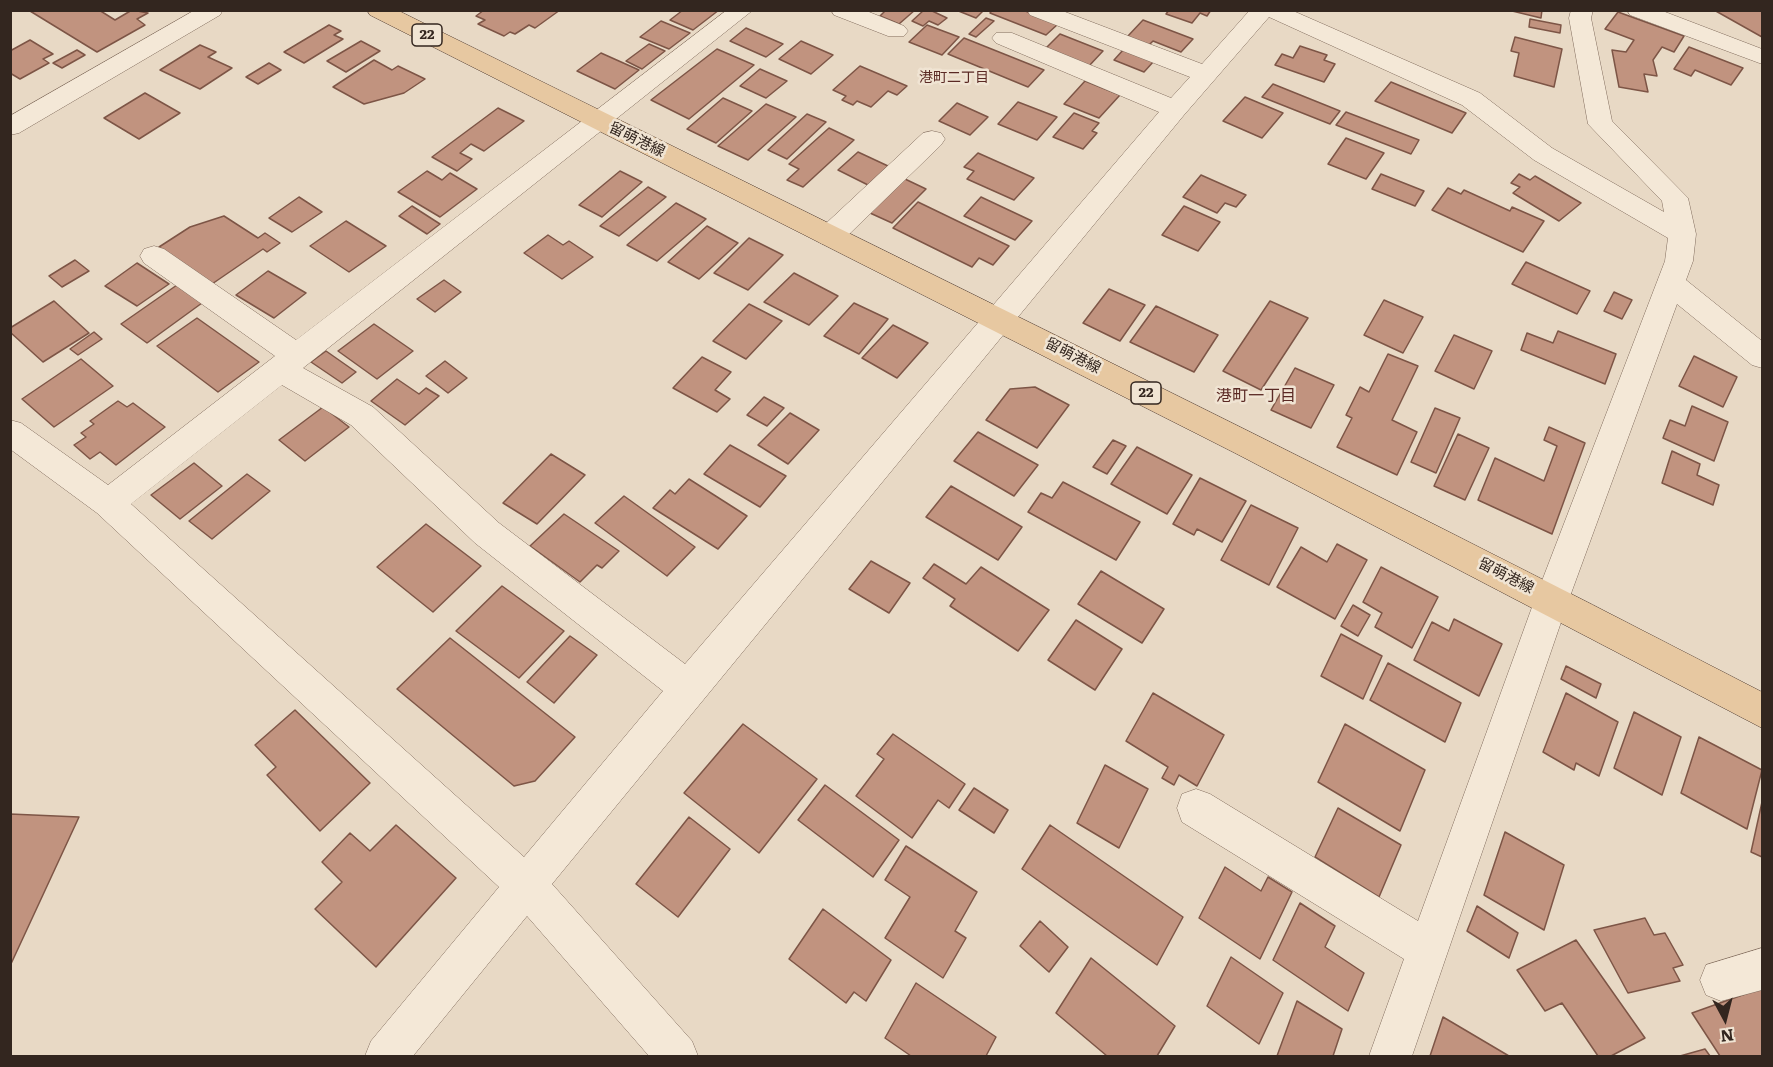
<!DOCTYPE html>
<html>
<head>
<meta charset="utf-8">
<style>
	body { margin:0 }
	#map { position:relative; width:1773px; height:1067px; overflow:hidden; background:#e8d9c5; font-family:Literata,serif }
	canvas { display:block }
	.frame { position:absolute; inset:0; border:12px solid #33261f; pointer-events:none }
	.north { position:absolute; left:1695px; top:989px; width:60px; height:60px; -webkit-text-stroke:4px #f0e4d3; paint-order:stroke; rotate:173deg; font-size:16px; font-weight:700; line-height:24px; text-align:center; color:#33261f }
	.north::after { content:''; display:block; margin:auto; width:21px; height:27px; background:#33261f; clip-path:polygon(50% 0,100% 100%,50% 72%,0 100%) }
</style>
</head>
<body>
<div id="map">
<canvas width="1773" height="1067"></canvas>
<div class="frame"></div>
<div class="north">N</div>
</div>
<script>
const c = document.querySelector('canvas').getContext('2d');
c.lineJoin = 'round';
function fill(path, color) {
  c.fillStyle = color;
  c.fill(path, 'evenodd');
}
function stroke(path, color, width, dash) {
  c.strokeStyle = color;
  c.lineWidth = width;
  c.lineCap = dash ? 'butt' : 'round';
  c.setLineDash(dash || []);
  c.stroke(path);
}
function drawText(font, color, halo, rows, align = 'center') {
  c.font = font + ' Literata,"Noto Sans JP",serif';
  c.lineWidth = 5;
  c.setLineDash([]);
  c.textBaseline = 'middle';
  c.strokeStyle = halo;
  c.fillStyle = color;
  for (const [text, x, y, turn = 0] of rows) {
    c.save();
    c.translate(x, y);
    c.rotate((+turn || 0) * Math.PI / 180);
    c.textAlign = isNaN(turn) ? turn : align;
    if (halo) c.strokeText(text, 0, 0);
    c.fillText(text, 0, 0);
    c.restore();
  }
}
const building = new Path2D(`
	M99,10L115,20L132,10L148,13L137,19L145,25L97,52L30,11Z
	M484,10H560L535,28L529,25L515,34L510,32L504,36L478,24L485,20L476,16Z
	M683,10H719L693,30L670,20Z
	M886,10H915L899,24L880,16Z
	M924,10H930L947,18L938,25L929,21L923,26L912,21Z
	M956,10H984L976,18Z
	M992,10H1023L1058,24L1046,35L990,13Z
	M1169,10H1211L1207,16L1200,13L1192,23L1166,14Z
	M1508,10H1542L1541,18Z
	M1714,10H1762V37Z
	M1618,12L1684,36L1674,52L1662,47L1653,60L1657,76L1644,74L1648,92L1619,87L1612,50L1626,52L1634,40L1605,29Z
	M986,18L994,21L976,37L969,34Z
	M1530,19L1561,25L1560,33L1529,27Z
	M1143,20L1193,39L1181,52L1153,41L1149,45L1127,37Z
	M661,21L690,33L669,49L640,37Z
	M329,25L341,31L334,35L343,39L304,63L284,52Z
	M927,25L959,37L942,55L909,42Z
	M746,28L783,44L766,57L730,41Z
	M1060,34L1103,51L1088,67L1045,49Z
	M1515,37L1562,49L1554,87L1514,76L1519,53L1511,51Z
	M964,38L1044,70L1028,87L948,54Z
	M30,40L53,54L43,59L49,63L20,79L10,73V51Z
	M361,41L380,51L346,72L327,61Z
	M801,41L833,55L811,74L779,59Z
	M649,44L665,51L642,69L626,61Z
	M200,45L216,52L208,57L232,68L200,89L160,70Z
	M1300,46L1327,55L1324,60L1335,64L1324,82L1275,65L1282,54L1293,58Z
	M1689,47L1743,68L1731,85L1695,70L1691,76L1674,69Z
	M717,49L754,65L689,119L651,100Z
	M1124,49L1154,61L1144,72L1114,60Z
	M77,50L85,55L62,68L53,63Z
	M601,53L639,70L615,89L577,71Z
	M374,60L392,70L398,66L425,79L404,93L364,104L333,87Z
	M269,63L281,70L258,84L246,77Z
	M860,66L907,86L897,95L888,91L871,107L857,101L853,105L842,100L846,96L833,90Z
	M760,69L787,81L766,98L740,86Z
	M1085,81L1120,95L1099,118L1064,104Z
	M1391,82L1466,113L1452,133L1375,101Z
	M1273,84L1340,111L1330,124L1262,97Z
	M145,93L180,113L139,139L104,118Z
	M1245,97L1283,113L1262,138L1223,121Z
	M723,98L752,111L716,143L687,129Z
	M1018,102L1057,117L1037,140L998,124Z
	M957,103L988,117L970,135L939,121Z
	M766,104L796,117L748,160L718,146Z
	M498,108L524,121L484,151L471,144L460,153L472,159L457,171L432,157Z
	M1346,112L1419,140L1411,154L1336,125Z
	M1074,113L1099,123L1092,131L1097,133L1083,149L1053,137Z
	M807,114L826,122L787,159L768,150Z
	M829,128L854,140L803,187L787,180L799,169L789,164Z
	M1346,138L1384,153L1366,179L1328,164Z
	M858,152L888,166L868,185L838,170Z
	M978,153L1034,178L1014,200L967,179L974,171L964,167Z
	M427,171L442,180L450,173L477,189L440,217L398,192Z
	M620,171L642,182L602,217L579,205Z
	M1381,174L1424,191L1415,206L1372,189Z
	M1519,174L1530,180L1535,176L1581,203L1559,221L1513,193L1520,187L1511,183Z
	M1201,175L1246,195L1236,207L1225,203L1217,213L1183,197Z
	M905,179L926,189L892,223L870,213Z
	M648,187L666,197L619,236L600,226Z
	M1448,188L1461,194L1464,190L1510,211L1512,207L1544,221L1523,252L1432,210Z
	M299,197L322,212L292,232L269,218Z
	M981,197L1032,221L1015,240L964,216Z
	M918,202L1009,246L993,265L979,258L972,267L893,228Z
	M676,203L706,219L657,261L627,245Z
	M412,206L440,224L427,234L399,216Z
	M1184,206L1220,222L1198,251L1162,235Z
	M224,216L258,238L265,233L280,243L267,252L263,249L212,284L159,247L190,227Z
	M346,221L386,246L349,272L310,246Z
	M707,226L738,243L699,279L668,262Z
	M548,235L563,245L569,241L593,257L562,279L524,253Z
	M749,238L783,255L748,290L714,273Z
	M75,260L89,271L62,287L49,276Z
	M1526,262L1590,291L1577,314L1512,284Z
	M137,263L169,284L137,306L105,286Z
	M268,271L306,293L274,318L236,295Z
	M794,273L838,296L809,325L764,302Z
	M444,280L461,292L435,312L417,299Z
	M177,285L202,303L147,343L121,324Z
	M1109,289L1145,305L1120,341L1083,323Z
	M1614,292L1632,300L1622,319L1604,311Z
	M1384,300L1423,317L1403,353L1364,335Z
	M54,301L89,333L43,362L10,332V328Z
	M1270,301L1308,318L1261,390L1223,371Z
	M854,303L888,319L859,354L824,336Z
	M749,304L782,321L746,359L713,341Z
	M1156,306L1218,335L1194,372L1130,342Z
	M197,318L259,362L218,392L157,346Z
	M374,324L413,351L377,379L338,351Z
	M893,325L928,343L897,378L862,358Z
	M1558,331L1616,354L1605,384L1521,350L1527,333L1553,343Z
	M94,332L102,339L78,355L70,349Z
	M1454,335L1492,351L1474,389L1435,371Z
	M326,351L356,372L342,383L311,362Z
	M1388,354L1418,366L1392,420L1417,432L1397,475L1337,447L1352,418L1346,415L1360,387L1369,392Z
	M1694,356L1737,377L1723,407L1679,386Z
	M702,357L731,372L715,390L730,399L717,412L673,388Z
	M81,359L113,386L54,427L22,399Z
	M445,361L467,378L448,393L426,376Z
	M1295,368L1334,385L1311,428L1271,410Z
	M397,379L419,394L426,388L439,396L405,425L371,401Z
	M1035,387L1069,405L1037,448L986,420L1010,389Z
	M764,397L784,408L767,426L747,415Z
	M118,401L127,407L133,403L165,427L116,465L100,452L90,459L74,445L86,437L81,433L94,424L90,421Z
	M1692,406L1728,422L1714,461L1663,438L1670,420L1685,426Z
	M323,407L349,427L305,461L279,440Z
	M1435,408L1460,418L1436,473L1411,462Z
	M790,413L819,430L788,464L758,445Z
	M1549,427L1585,443L1552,534L1478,500L1495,458L1544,481L1557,446L1544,440Z
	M978,432L1038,465L1014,496L954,461Z
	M1458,434L1489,448L1465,500L1434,486Z
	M1113,440L1126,446L1107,474L1093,467Z
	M730,445L786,476L760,507L704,474Z
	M1137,447L1192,475L1167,514L1111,484Z
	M1672,451L1700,464L1697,475L1719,485L1713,505L1662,483Z
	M551,454L585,475L537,524L503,503Z
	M194,463L222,486L180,519L151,495Z
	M247,474L270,491L212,539L189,521Z
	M1200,478L1246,501L1222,542L1197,529L1194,535L1173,524Z
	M689,479L747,516L718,549L653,508L670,490L675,494Z
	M1063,482L1140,522L1116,560L1028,512L1041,493L1052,498Z
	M951,486L1022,527L998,560L926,517Z
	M624,496L695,547L667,576L595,523Z
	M1251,505L1298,528L1269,585L1221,560Z
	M564,514L619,551L602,568L597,565L580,582L530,546Z
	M426,524L481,566L433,612L377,567Z
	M1337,544L1367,560L1335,619L1277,587L1301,547L1327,562Z
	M871,561L910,583L889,613L849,589Z
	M934,564L966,584L981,567L1049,610L1018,651L950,606L955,599L923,578Z
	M1381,567L1438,597L1412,648L1375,627L1382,613L1363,602Z
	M1101,571L1164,609L1142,643L1078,604Z
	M502,586L564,631L519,678L456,631Z
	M1353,605L1370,615L1358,636L1341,626Z
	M1454,619L1502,644L1479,696L1414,660L1432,622L1449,631Z
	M1076,620L1122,649L1095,690L1048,660Z
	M1341,634L1382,656L1363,699L1321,676Z
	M570,636L597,655L554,703L527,682Z
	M450,638L575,737L535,781L514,786L397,689Z
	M1388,663L1461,703L1445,742L1370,700Z
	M1566,666L1601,684L1596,698L1561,679Z
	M1153,693L1224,735L1197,786L1179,775L1174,785L1162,778L1168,767L1126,741Z
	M1566,693L1618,722L1599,776L1576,763L1574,770L1543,752Z
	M295,710L370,783L320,831L267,775L276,767L255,745Z
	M1634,712L1681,737L1662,795L1614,768Z
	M743,724L817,779L759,853L684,793Z
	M1345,724L1425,770L1400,831L1318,782Z
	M893,734L965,784L949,808L938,800L912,838L856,796L884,759L877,754Z
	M1699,737L1762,770L1747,829L1681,793Z
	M1105,765L1148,789L1119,848L1077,823Z
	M825,785L899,840L873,877L798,820Z
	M974,788L1008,810L994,833L959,810Z
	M1762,802V857L1751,852Z
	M1338,808L1401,845L1379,897L1315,857Z
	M10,814L79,817L10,966Z
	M689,817L730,849L678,917L636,884Z
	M396,825L456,878L376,967L315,909L342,882L322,862L350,833L370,851Z
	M1050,825L1183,917L1157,965L1022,869Z
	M1505,832L1564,865L1544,930L1484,895Z
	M906,846L977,892L955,931L966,938L943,978L885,938L910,897L885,880Z
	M1225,867L1261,891L1268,877L1292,892L1260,959L1199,918Z
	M1300,903L1335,926L1325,947L1364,973L1348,1011L1273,960Z
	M1477,906L1518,933L1509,958L1467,931Z
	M823,909L891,960L866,1001L854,992L846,1003L789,959Z
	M1645,918L1654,935L1665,933L1683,965L1673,968L1680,981L1628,993L1594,930Z
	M1040,921L1068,947L1049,972L1020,946Z
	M1576,940L1645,1038L1611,1056H1598L1562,1003L1545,1011L1517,970Z
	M1231,957L1283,993L1259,1044L1207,1006Z
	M1091,958L1175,1026L1157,1056H1107L1056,1013Z
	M916,983L996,1037L986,1056H911L885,1038Z
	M1762,988V1056H1720L1692,1013Z
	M1297,1001L1342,1029L1333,1056H1277Z
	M1443,1017L1509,1056H1430Z
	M1705,1049L1710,1056H1680Z`);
fill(building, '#c1937f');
stroke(building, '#7d5546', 1.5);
const minor = new Path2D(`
	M195,10H223L220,15L19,133L10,135V116Z
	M727,10H753L303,368L373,407L499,523L685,664L1159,112L996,43L992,38L996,33H1012L1171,98L1190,77L1030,15L1027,10H1060L1202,64L1250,10H1291L1480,93L1552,148L1664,212L1662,201L1588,124L1569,18L1571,10H1593L1591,18L1612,121L1688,198L1696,234L1693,261L1686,280L1762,341V368L1752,365L1677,304L1569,599L1412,1056H1369L1404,959L1182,822L1177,808L1182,794L1196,789L1210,794L1418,921L1535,599L1665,261L1668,238L1534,160L1462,105L1269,17L1184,115L552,884L692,1041L698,1056H649L527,916L413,1056H365L371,1041L499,887L97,513L10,449V420L21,423L108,485L275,356L144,263L140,256L144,249L154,246L164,249L296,340ZM282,385L351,425L475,543L663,691L524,857L131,504Z
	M831,10H864L904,26L908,31L904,36H888L834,15Z
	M1627,10H1660L1762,49V64L1630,15Z
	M932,131L941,133L945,139L941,145L840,243L830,246L820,243L816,236L820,229L923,133Z
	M1762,948V990L1721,1001L1706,995L1700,980L1706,965Z`);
const major = new Path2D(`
	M367,10H397C853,236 1311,458 1762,692V728L1235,453L370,15Z`);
stroke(minor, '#816c5d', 1);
stroke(major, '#4f3b31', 1);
fill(minor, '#f4e8d7');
fill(major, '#e7c8a1');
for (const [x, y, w] of [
	[427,35,30],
	[1146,393,30]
]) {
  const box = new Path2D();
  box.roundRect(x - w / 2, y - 11, w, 22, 4.5);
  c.fillStyle = '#f0e4d3';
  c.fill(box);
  stroke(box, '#33261f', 1.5);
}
drawText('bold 14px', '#33261f', null, [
	["22",427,35],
	["22",1146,393]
]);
drawText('14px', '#5a2924', '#f0e4d3', [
	["港町二丁目",954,78]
]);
drawText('15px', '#33261f', '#f0e4d3', [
	["留萌港線",637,140,26],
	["留萌港線",1073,356,27],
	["留萌港線",1506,576,27]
]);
drawText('16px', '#5a2924', '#f0e4d3', [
	["港町一丁目",1256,396]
]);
</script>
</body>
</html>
